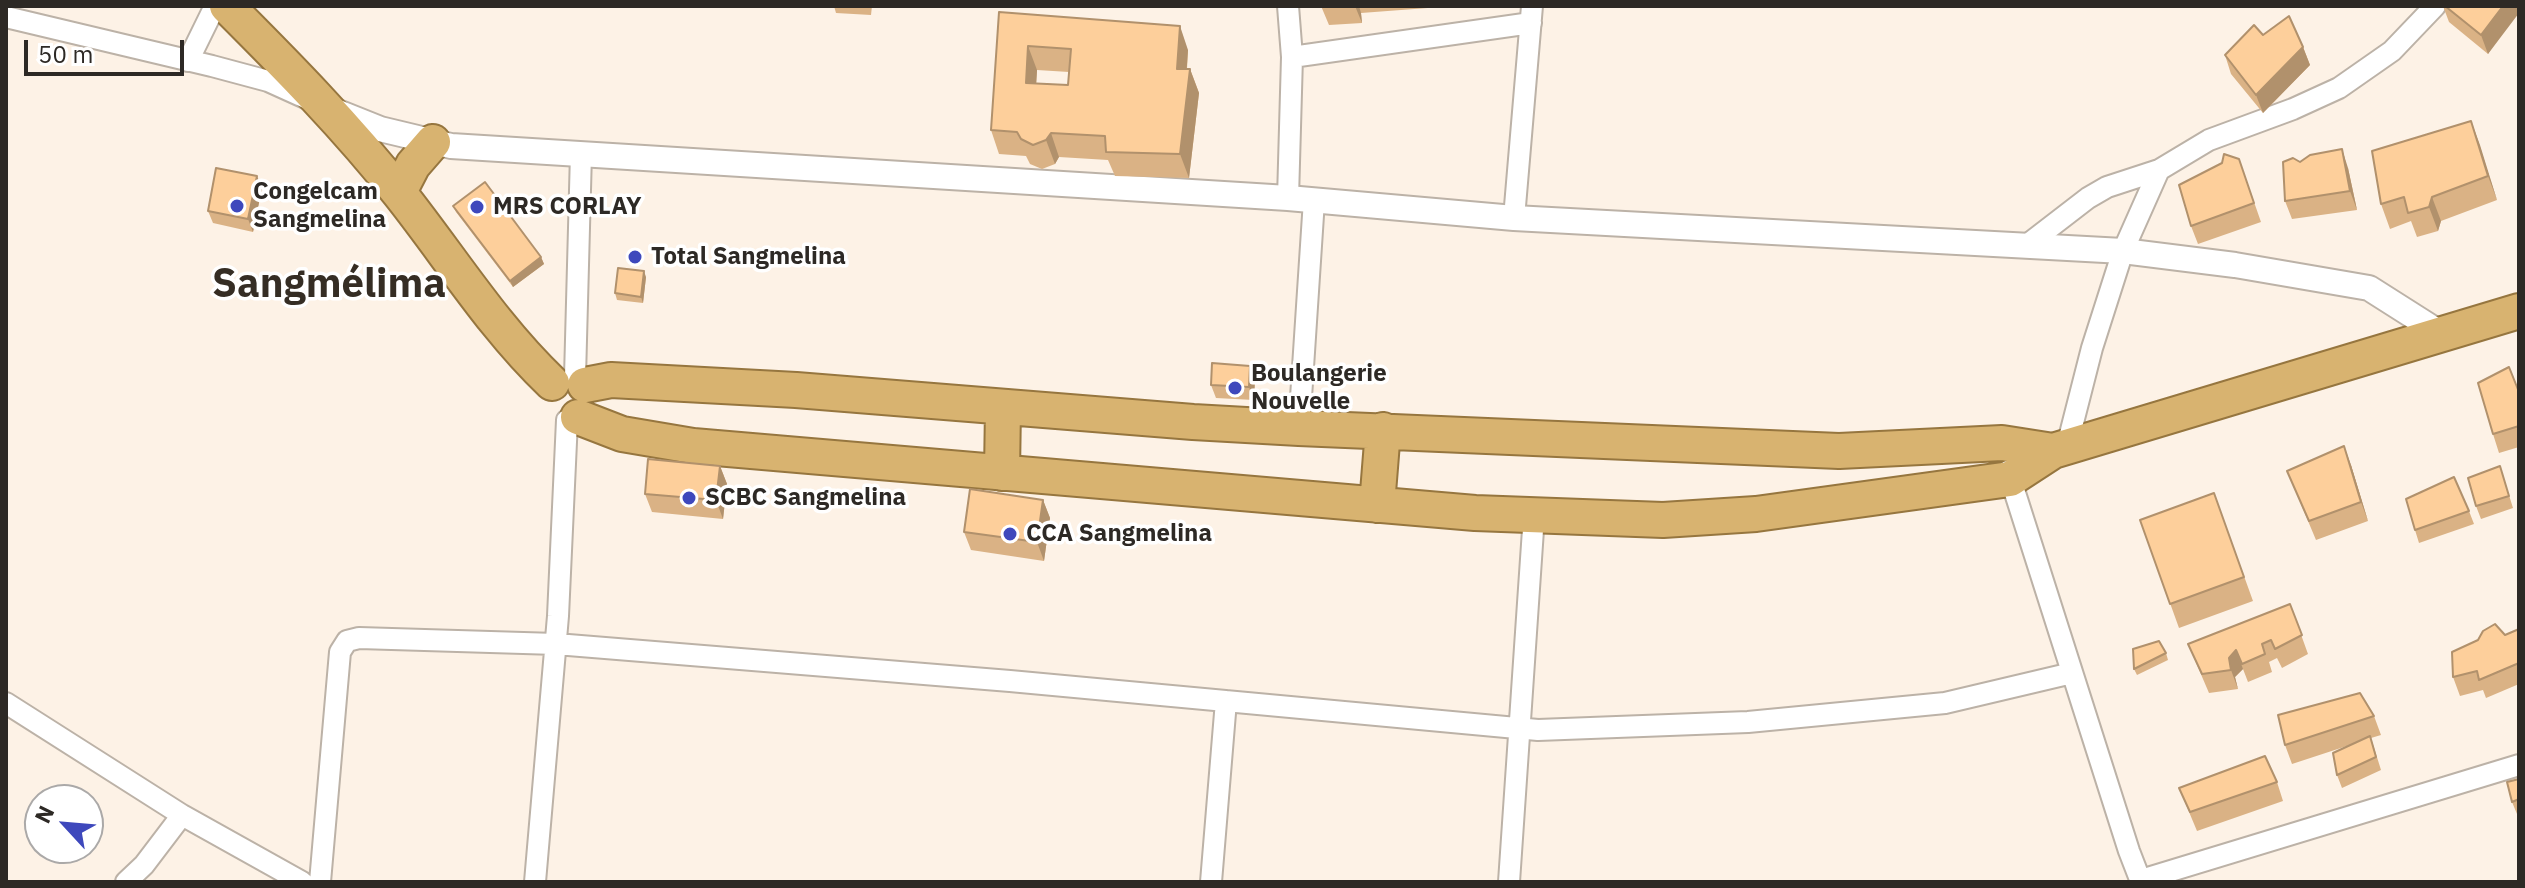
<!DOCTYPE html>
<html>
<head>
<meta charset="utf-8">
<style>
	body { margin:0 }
	#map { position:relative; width:2525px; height:888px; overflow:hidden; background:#fdf2e6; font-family:"IBM Plex Sans",sans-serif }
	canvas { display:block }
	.frame { position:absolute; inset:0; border:8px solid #2d2925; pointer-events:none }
	.north { position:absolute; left:24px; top:784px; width:80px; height:80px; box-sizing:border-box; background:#fff; border:2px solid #aba9a8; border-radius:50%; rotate:296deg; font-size:22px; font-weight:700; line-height:32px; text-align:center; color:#2d2925 }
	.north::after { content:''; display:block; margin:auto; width:28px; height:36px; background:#3e48bc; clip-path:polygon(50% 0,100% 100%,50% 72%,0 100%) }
	.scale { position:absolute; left:24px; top:40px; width:160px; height:36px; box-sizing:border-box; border:4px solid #2d2925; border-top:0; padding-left:10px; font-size:24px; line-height:28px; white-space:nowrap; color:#2d2925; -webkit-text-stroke:6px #fff; paint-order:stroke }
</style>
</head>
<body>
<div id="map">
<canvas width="2525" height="888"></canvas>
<div class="frame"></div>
<div class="north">N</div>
<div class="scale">50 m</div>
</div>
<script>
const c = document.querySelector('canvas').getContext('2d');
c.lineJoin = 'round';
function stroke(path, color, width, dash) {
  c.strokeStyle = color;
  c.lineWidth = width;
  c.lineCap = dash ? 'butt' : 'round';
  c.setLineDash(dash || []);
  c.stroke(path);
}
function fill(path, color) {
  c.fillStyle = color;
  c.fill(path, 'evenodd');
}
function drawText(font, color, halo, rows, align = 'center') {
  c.font = font + ' "IBM Plex Sans",sans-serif';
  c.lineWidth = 7;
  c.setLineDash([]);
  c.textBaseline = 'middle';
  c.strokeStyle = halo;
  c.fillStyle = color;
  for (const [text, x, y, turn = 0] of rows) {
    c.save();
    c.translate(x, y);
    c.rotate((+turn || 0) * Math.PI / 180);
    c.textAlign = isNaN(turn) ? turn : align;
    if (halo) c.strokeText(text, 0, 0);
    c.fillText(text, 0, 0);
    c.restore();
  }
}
const minor = new Path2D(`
	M1288,6L1292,57L1288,198
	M6,17L212,66L268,81L310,100
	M1292,57L1531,23
	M188,61L215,6
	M1514,218L1532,6
	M2027,245L2088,198L2107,187L2159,170
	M575,377L581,153
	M1299,428L1314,200
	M2067,446L2092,348L2123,251L2159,170L2209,140L2293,109L2339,88L2392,51L2435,6
	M2008,471L2129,851L2141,882
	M6,703L182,815L302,882
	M2141,880L2519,765
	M126,882L144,865L182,815
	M320,882L340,652L347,641L359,638L556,644L1010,681L1538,730L1748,722L1945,703L2072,673
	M535,882L558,616L567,420
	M1211,882L1226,701
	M1509,882L1534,515`);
const tertiary = new Path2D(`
	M330,109L380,129L451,146L1288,198L1514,218L2123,251L2235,265L2369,288L2443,335`);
const trunk = new Path2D(`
	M227,6C287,66 347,127 400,194C450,257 493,327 552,383
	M399,192L413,165L433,142
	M585,385L611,380L796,390L1193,422L1299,428L1839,451L2002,443L2053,451
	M578,417L622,434L693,446L1475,513L1663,520L1756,514L2010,479L2053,451L2519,311
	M1002,473L1003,407
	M1377,505L1383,430`);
stroke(minor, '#bcb2a7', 24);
stroke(tertiary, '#bcb2a7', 28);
stroke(trunk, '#96763f', 38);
stroke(minor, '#fff', 20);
stroke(tertiary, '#fff', 24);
stroke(trunk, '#d8b370', 34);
fill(new Path2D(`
	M834,6H872L871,15L836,13Z
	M1321,6H1442L1441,7L1361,13L1362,23L1329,25Z
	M2443,6H2519L2488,54L2449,22Z
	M999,12L1188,50L1187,69H1190L1199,93L1189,178L1115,176L1108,160L1059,157L1055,164L1042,169L1030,164L1026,156L999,154L991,130ZM1037,70L1069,72L1068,85L1036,83Z
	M2263,35L2303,47L2310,65L2263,113L2231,74L2225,55Z
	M2471,121L2497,200L2441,221L2438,231L2417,237L2411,221L2390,229L2381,204Z
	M2239,159L2261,222L2198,244L2191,226Z
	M2300,162L2348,168L2357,210L2292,219L2285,201Z
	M262,188L253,232L213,223L208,211Z
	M453,206L541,257L544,264L513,287L456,212Z
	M646,277L643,303L617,300L615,293Z
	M1250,366L1255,378L1254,400L1216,398L1211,385Z
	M2519,392V447L2499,453L2493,434Z
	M2351,465L2368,521L2316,540L2287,471Z
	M720,466L727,484L723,519L652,512L645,494Z
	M2500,466L2513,508L2481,519L2476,506Z
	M2214,493L2253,601L2179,628L2140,520Z
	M1043,500L1050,518L1044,561L971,550L964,532Z
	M2469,511L2474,524L2419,543L2415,530Z
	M2290,604L2308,654L2282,668L2277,658L2269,662L2272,672L2248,682L2243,669L2235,677L2238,689L2209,693L2188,644Z
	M2519,629V684L2486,698L2483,690L2460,696L2453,677L2478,640L2505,635Z
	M2166,653L2168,660L2137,675L2134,669Z
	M2374,716L2381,735L2371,738L2381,770L2342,788L2337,775L2353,744L2292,764L2285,745Z
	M2519,779V814H2517L2512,802Z
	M2277,782L2283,801L2197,831L2179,788Z`), '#dab285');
fill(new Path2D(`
	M1355,6H1359L1361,13L1362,23Z
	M2503,6H2519V13L2488,54L2481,35Z
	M1180,26L1188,50L1185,93L1177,69Z
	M1028,46L1037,70L1035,107L1026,83Z
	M2303,47L2310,65L2263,113L2256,95Z
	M1190,69L1199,93L1189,178L1180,154Z
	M2471,121L2480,145L2497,200L2488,176Z
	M1051,133L1059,157L1055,164L1046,140Z
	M2342,149L2348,168L2357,210L2350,191Z
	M257,176L262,188L253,232L248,219Z
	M2432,197L2441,221L2438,231L2429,207Z
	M541,257L544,264L513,287L510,281Z
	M644,271L646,277L643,303L641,297Z
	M1250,366L1255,378L1254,400L1249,387Z
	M2344,446L2351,465L2368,521L2361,502Z
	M720,466L727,484L723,519L716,500Z
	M1043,500L1050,518L1044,561L1037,542Z
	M2236,650L2243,669L2235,677L2238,689L2231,670L2229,658Z`), '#b1916c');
const building = new Path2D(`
	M2445,6H2503L2481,35Z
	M999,12L1180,26L1177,69H1190L1180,154L1106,152L1105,136L1051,133L1046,140L1033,145L1021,139L1017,132L991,130ZM1028,46L1071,49L1068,85L1026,83Z
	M2289,16L2303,47L2256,95L2225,55L2254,25L2263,35Z
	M2471,121L2488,176L2432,197L2429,207L2408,213L2404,197L2381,204L2372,151Z
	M2342,149L2350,191L2285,201L2283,162L2293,158L2300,162L2310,155Z
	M2224,154L2239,159L2254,203L2191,226L2179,185L2222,163Z
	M216,168L257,176L248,219L208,211Z
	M485,182L541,257L510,281L453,206Z
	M618,268L644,271L641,297L615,293Z
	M1212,363L1250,366L1249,387L1211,385Z
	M2509,367L2519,392V426L2493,434L2478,383Z
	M2344,446L2361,502L2309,521L2287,471Z
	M648,459L720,466L716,500L645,494Z
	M2500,466L2509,496L2476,506L2468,478Z
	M2454,477L2469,511L2415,530L2406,499Z
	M970,489L1043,500L1037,542L964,532Z
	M2214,493L2244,577L2170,604L2140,520Z
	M2290,604L2302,635L2275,649L2271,640L2262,644L2265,654L2242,664L2236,650L2229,658L2231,670L2202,674L2188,644Z
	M2495,624L2505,635L2519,629V663L2479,680L2477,671L2453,677L2452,652L2478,640L2483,631Z
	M2159,641L2166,653L2134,669L2133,649Z
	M2360,693L2374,716L2285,745L2278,715Z
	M2370,736L2376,757L2337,775L2333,753Z
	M2265,756L2277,782L2190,812L2179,788Z
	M2519,779V799L2512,802L2507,782Z`);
fill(building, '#fdcf9b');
stroke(building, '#b1916c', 2);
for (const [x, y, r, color] of [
	[237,206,8,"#3e48bc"],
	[477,207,8,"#3e48bc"],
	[635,257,8,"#3e48bc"],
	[1235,388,8,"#3e48bc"],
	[689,498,8,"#3e48bc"],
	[1010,534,8,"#3e48bc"]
]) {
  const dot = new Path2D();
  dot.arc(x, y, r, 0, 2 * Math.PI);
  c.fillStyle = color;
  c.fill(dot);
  stroke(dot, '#fff', 3);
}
drawText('bold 24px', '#2d2925', '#fff', [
	["Congelcam",253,192],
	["Sangmelina",253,220],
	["MRS CORLAY",493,207],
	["Total Sangmelina",651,257],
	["Boulangerie",1251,374],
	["Nouvelle",1251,402],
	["SCBC Sangmelina",705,498],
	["CCA Sangmelina",1026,534]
], 'left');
drawText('bold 40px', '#352d24', '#fff', [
	["Sangmélima",329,285]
]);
</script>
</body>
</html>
